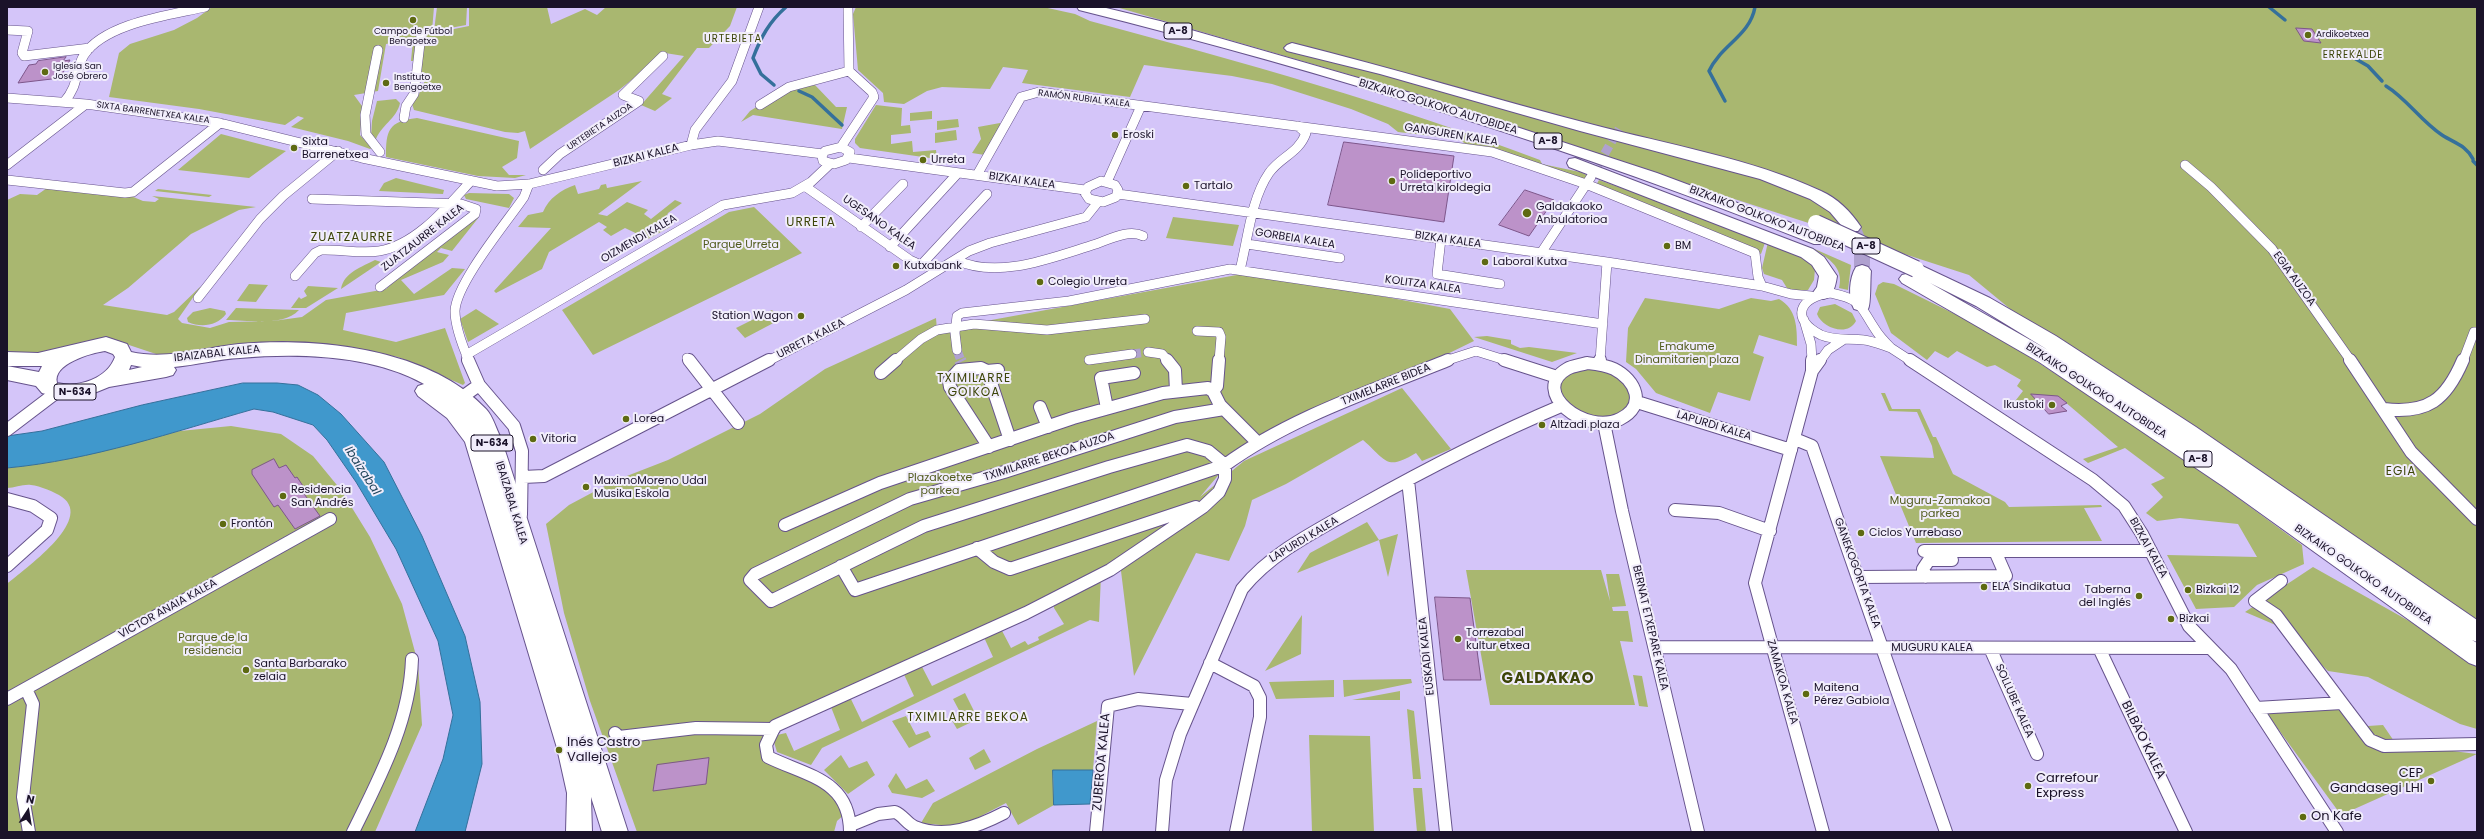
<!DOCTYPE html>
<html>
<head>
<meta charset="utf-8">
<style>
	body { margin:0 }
	#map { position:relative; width:2484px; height:839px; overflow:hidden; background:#d4c5f9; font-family:Poppins,sans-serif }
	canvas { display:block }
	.frame { position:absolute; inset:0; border:8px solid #1a1229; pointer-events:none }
	.north { position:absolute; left:8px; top:791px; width:40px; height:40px; -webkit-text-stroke:3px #f1edfb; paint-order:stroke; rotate:12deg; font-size:11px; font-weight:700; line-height:16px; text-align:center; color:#1a1229 }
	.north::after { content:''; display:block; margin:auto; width:14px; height:18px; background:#1a1229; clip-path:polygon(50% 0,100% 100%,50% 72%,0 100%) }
</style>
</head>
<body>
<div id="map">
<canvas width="2484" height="839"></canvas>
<div class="frame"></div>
<div class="north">N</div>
</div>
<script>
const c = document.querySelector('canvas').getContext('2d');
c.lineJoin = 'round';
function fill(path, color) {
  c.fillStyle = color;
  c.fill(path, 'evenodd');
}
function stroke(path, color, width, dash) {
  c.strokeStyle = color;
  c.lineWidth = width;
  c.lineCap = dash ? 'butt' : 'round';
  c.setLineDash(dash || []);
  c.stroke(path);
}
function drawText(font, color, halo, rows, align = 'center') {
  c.font = font + ' Poppins,sans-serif';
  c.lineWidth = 4;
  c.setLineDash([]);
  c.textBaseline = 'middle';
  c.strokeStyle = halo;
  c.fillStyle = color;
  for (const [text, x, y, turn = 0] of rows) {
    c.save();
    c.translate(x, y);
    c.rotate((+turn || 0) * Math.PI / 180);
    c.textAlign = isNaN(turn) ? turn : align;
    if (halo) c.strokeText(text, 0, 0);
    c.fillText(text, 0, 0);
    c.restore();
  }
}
fill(new Path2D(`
	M212,7H434L432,31L415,34L418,37L414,61H411L413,40L386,44L378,91L354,95L362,106L360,135L372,148L370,149L348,141L291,127L304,118L298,116L285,125L199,109L109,97L119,53L130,44L174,30L197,18Z
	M437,7H467L466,25L434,31Z
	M469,7H547L551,24L585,9L597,15L606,7H737L730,26L709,48H697L662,94L672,98L655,111L641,105L684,56L665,53L619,90L530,149L525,131L518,133L505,132L414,110L412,104C420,93 424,88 426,73L419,75L424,35L469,26Z
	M856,7H1043L1075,14L1090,21C1242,62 1393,104 1540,160L1542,164L1580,172L1591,177L1586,184L1472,149L1459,139L1398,132L1388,124L1351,109L1272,84L1232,76L1144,65L1130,97L1022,83L1028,70L1003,67L990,89L942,87L927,91L904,104L884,102L883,93L858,70L853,14Z
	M1116,7H2477V631L2049,341L1969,275L1361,78Z
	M815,85L836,107H847L842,129L753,115L741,122L750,111L784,90Z
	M396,99L400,103C397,119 380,125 375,142L371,137L372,121L377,101Z
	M876,105L902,108L901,126L910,125L911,133L891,135V144L912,141L913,152L936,150L937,159L860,148L855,143V139Z
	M932,111V119L910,121V113Z
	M417,118L519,141L517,158L502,167L509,175H526L515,178L478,176L386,157C386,131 388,121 417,118Z
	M958,119L959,127L937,130V121Z
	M1000,123V129L985,155L972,153L981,139L978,127Z
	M956,130L957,140L935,143V133Z
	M221,134L286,151L249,178L178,170Z
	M396,178L444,190L443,194L379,191L384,183Z
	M1599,180L1766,240L1761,254L1593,190Z
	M642,181L598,214L607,216L627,202L648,210L644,214L651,219L675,200L682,203L668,213L664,222L670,227L648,239L625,228L611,236L603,230L607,227L599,222L549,252L542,269L496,293L494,291L551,228L518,227L528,215L543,212C549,198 561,190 575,185L578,194L599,189L601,185L606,184L607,188Z
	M47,188L131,196L143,201L155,202L159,199L152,196L256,207L239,210L191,234L128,288L103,305L167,315L174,312L201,286L178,319L182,323L210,328L229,322L273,321L302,317L326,300L386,289L411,266L467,222L479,217L452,251L441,248L437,252L449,255L443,262L401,280L414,294L452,268L465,269L444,295L346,313L343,330L396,342L445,328L465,383L463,385L398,357L355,349L317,344L225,345L222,349L162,356L111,339L36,354L7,352V200L20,194L37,195Z
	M158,189L212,195L209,197L155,191Z
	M469,193L509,194L514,198L509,208L466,199L464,195Z
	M754,207L802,253L593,355L562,310L729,212Z
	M1173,217L1239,225L1233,246L1166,238Z
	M1768,242L1805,257L1815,269L1814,280L1808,290L1798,291L1787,288L1782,280L1764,274L1762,268Z
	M1810,247L1851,265L1848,290L1839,288C1845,266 1825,256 1810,247Z
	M375,260L381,262L341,289C344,272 362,267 375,260Z
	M1253,272L1450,309L1474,341L1232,459L1200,497L1244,461L1402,388L1451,449L1422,461L1416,453C1386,471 1387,461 1363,440L1286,484L1252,500L1245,526L1229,561L1196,553L1134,676L1120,563L1101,575L1099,622L1090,620L822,748L811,765L777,752L773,739L777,735L786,733L794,751L840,730L831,707L775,726L765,748L824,783L846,813L837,821L834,832H637L590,701L564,613L546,524L569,505L614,481L668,460L760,414L825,369L936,318L937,330ZM1053,599L1054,608L1064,624L1038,637L1039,640L1028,645L1025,641L1011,648L999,625ZM982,633L993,657L932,686L919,661ZM901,668L914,696L862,722L848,693Z
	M1883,282L1894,284L1989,331L2166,445L2302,545L2304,564L2257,585L2234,607L2196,609L2167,555L2257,557L2238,524L2180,518L2157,521L2146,513L2163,497L2151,484L2165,478L2125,448L2088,463L2083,459L2118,447L2058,396L2032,401L2016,410L2012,405L2023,391L2017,386L2021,380L1995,365L1987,367L1957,351L1948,358L1935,351L1927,360L1891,333L1875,294L1878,285Z
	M249,284L268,285L256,302L237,301Z
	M308,286L338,288L306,308H291L299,297L301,299L307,296L304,291Z
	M1645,298L1719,309L1751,298L1771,301L1779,299C1797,309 1797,328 1797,346L1759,335L1753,353L1764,357L1750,401L1718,392L1710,413L1656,393L1636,369L1626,362L1628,328Z
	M1835,304L1852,313L1856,321C1848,337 1822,328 1817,314L1820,307Z
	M210,308L225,311L226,314C217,326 201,328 188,322L187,318L193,312Z
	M236,308L299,310C283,327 248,320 226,320Z
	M476,309L499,324L468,342L460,319Z
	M772,310L781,319L745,338L736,328Z
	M1487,336L1511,340V344L1520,348L1529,347L1577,353L1552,362L1474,337Z
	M1584,367C1591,368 1602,368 1608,370C1619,375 1639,393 1629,406C1626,410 1620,413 1616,415C1595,429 1540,397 1564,375C1569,371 1578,369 1584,367Z
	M1881,393H1885L1892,409H1920L1933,437H1936L1953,474L2005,502L2009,507L2101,505L2102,507L2084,508L2102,541L1916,543L1880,456L1934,458L1932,446L1917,412L1889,411Z
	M231,426L281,434L313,456L341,490L370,537L402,604L418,663L422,725L375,832H7V584C23,570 95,520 62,497C55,492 40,486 31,485C23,484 15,488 7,488V468L63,460L180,431Z
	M1367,522L1379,540L1398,534L1388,577L1379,540L1297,573L1310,553Z
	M2313,567L2434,635L2477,666V729L2460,724L2368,677L2328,671L2285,629L2245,612Z
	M1466,570H1601L1610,601L1606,574H1619L1626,606L1612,607L1613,611H1628L1633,642L1620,641L1635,705H1490Z
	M1302,615L1301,654L1265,671Z
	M1633,675L1642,676L1648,707L1639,706Z
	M1411,679L1412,683L1344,697L1343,680Z
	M1334,680V697L1276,699L1269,682Z
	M1400,691V700H1352Z
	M965,693L978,719L957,729L951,719L961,714L953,699Z
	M1407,709L1414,711L1421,779H1413Z
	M2341,709L2368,726L2383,725L2396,744L2477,754L2341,815L2265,711Z
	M906,716L916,735L928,731L931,737L909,748L892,721Z
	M1097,721L1093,770H1053L1054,805L1018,825L1006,803L960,827L921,823L933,803L1037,749Z
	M1309,735L1370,736L1374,832H1312Z
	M984,749L991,762L975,770L969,758Z
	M841,755L849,768L867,761L875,775L848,794L824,770Z
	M896,773L906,789L927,779L935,791L922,798L892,793L888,786Z
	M1413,788H1422L1426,832H1417Z`), '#a9b770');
const water = new Path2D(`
	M243,383H277L298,385L318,395L341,414L384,462L422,536L465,636L480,702L482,764L465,832H415L443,759L453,715L438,641L396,549L356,482L327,440L313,425L273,412L254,409C173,432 92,460 7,468V436L42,431L142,405Z
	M1053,770H1093L1090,804L1054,805Z`);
fill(water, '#4098cc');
stroke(water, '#35709b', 1);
stroke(new Path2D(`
	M2269,7L2285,20
	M2349,55L2368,66L2382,81
	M774,85L761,74L753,58C761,37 769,22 786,7
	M2386,86C2407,99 2421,121 2442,135C2454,143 2466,145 2473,159
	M799,91L812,97L842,125
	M1725,101L1709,71C1721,45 1750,36 1755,7
	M2473,161L2477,165`), '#35709b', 3.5);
const building = new Path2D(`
	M2296,28L2312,29L2321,43L2304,41Z
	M66,57L63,61L70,60L60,78L18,83L29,65L36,64L38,61Z
	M1344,142L1454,156L1444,222L1328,205Z
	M1525,190L1554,200L1529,236L1499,225Z
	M2031,394L2058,396L2067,403L2061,406L2067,411L2049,414Z
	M274,459L279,468L286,465L295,478L297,477L305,489L302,491L320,516L295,529L278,505L274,507L252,474V470Z
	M1435,597L1470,598L1481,680H1444Z
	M709,758L706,784L653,791L657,765Z`);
fill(building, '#bc92c9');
stroke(building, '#7d568a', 1);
stroke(new Path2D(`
	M1591,177L1619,129
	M957,350L961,361
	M1132,354L1148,352`), '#afa1cf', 9, [9, 4.5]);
stroke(new Path2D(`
	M960,360L961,362`), '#afa1cf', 12, [12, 6]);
stroke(new Path2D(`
	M1853,229L1862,251V271`), '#afa1cf', 16, [16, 8]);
const streetFar1 = new Path2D(`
	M7,30L28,31L22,53L24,56L90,48
	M378,50L365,115L366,134L380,152
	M7,98L86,104L220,123L362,158L497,186L529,184L691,145L718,141L823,154
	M64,102C80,84 74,71 84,55C105,23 170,15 205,7
	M760,105L789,87L849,71
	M404,118L406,106L414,94L421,35
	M691,145L695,130L732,81L759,7
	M841,147L874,97L872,92L849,71L848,7
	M841,147L850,152L846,160L834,164L823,161L822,156L825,151Z
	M849,158L1085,190
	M7,165L86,104
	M2185,165L2211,187L2272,249L2351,361
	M543,170L560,154L639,101L623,95L663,56
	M977,175L1021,97L1039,92L1492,152L1586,184L1755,253L1758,277L1762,286
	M7,180L125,193L133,192L220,123
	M1101,181L1115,185L1118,190L1116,197L1103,202L1089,199L1085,193L1088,187Z
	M1107,182L1141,106
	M806,187L910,260L921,265L943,267
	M1118,194L1607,262L1762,286L1791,294L1811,296
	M312,199L461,204L476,209L475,214L380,287
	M861,227L903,184
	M1441,239L1437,274L1500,284
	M1247,244L1340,258
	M890,247L958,173
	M1541,253L1591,177
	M956,260C999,280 1053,257 1096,244C1110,239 1129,229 1143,236
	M921,265L987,194
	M1240,270C1248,239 1251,199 1269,173C1280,157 1299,153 1306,133L1298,126
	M295,276L315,253L321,250C340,249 360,254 379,251C416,245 446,208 470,182
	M1831,293C1863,300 1859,305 1875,329C1879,336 1885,342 1891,348C1882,345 1873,341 1864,340C1850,338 1835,341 1821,335C1789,319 1800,296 1831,293Z
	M198,298L260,219L283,196L338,151
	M1804,320L1811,344L1812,361
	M1197,331L1219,332L1221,337L1219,361
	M1891,348L1911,361
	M957,350L955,333L957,316L962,313L1069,301L1230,269L1603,324
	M1148,352L1162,354L1168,361
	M466,355L723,205L792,193L811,182L830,164
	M687,358L689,361
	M1089,360L1132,354
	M469,361C463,347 455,327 455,311C456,283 507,222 524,197L529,184
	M768,361L906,290L969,251L990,243L1086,217L1098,202
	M895,361L921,339L937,330L974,324L1047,330L1145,319
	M1445,361L1476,351L1508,361
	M1600,361L1607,262
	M1820,361L1828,350L1843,340
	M2463,361L2474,332H2477`);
const street = new Path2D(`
	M468,360L479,385L514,426L522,451L521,515
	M689,360L738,423
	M1167,360L1175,370L1176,391
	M1504,360L1557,377
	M1812,360V371L1755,583L1823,832
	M1910,360L2093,480L2124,506L2142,534L2189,626L2231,669L2337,832
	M2350,360L2411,452L2477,519
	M1587,363C1596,364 1606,365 1614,369C1636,380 1647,406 1620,419C1585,436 1529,391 1567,369C1572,366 1581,365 1587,363Z
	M1600,364V360
	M987,371L998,370
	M1812,371L1820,360
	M881,373L896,360
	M1213,391L1217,386L1219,360
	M1213,391L1220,405L1258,443
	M461,398L479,385
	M1637,402L1791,450
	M1040,407L1048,427
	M1107,408L1101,378L1134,373
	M2384,409C2428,414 2446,400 2463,360
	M1604,423L1622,511L1698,832
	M7,430L57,392
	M1795,439L1812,446L1946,832
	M989,447L950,387L949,381L959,370L981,368L987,371L1010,440
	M523,477L544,476L769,360
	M1408,480L1446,832
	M7,499L33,506L51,518L47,530L7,566
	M1675,510L1719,513L1770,531
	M785,525L880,483L1073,418L1163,393L1208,388L1213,391
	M977,548L994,562L1010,569L1196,507
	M1924,551H1995
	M841,566L855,590L1225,465C1291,417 1372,391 1448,360
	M1858,577L2006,576L1995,551H2151
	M1926,577L1923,569L1929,560H1952
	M2281,581L2255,601L2276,615L2342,703
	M1655,647L2209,648
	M1990,648L2037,754
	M2099,648L2186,832
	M1210,663L1254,686L1260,698V717L1236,832
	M26,689L33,704L23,797L29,832
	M7,699L330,519
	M2256,708L2342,703L2370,740L2384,746L2477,744
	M615,733L619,737L696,728L774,729
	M851,825L878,814L895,812C903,815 907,824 915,827C945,839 977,827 1004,813
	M353,832C380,777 410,721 412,659
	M850,832C850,780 807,776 768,757L766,745L775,726L1026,613L1110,570L1203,507L1219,492L1225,479V465L1208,451L1187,445L1109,467L924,526L771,601L750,580L755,574L910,499L1004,472L1175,417L1224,409
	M1096,832L1108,706L1138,699L1192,704
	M1162,832L1166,780L1180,734L1242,589C1273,551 1318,530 1360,506C1426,469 1492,435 1561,406`);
const highway = new Path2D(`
	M1077,7H1102L1160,21L1428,98L1657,173L1826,236L1829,240L1826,244H1814C1575,149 1328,72 1079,10Z
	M1292,43C1393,68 1493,99 1594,125C1666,144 1753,159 1821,191C1837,198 1851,212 1861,227L1858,231H1846L1830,212L1810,199L1760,179L1580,131L1380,74L1287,51L1284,48L1287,45Z
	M1575,158L1813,249L1824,257L1837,276C1835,290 1831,303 1815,298L1812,294L1817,287L1819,276L1812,265L1801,257L1569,167L1567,163L1569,159Z
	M1916,263L1990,298L2056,336L2196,427L2477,620V642L2472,640L2477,643V666L2469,663L2224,487L2039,362L1902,283L1899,279L1902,275L1910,273L1907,269L1910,265ZM1930,283L1976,306L2048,350Z
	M1862,265L1868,267L1871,271C1870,280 1871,305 1868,309L1861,311L1854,309C1848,298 1849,278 1856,267Z
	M106,337L127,344L131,352C166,360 203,348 239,344C317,337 429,348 486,409C493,416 496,429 501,438L628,832H602L591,797L592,832H566L567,793L557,748L465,442L447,418L418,396L415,391L418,386L424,384C371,355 300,353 240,358C218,359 196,365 174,367L176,370L173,375L166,377L109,387L82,398L65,399L42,393L36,386L7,380V366L39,372L42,366H7V352L38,353ZM105,351L113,354L115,357C107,379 78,388 57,383C52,364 91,353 105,351ZM131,365L142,367L129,370Z`);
stroke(streetFar1, '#66538c', 10);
stroke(street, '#66538c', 14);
stroke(highway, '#66538c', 2);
stroke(streetFar1, '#fff', 9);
stroke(street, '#fff', 12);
fill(highway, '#fff');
const highwayBridge = new Path2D(`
	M1816,223L1916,269`);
stroke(highwayBridge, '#66538c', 18, []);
stroke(highwayBridge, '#fff', 16);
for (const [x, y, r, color] of [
	[413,20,4,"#5e6a12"],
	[2308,35,4,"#5e6a12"],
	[45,72,4,"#5e6a12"],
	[386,83,4,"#5e6a12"],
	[1115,135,4,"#5e6a12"],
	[294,148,4,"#5e6a12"],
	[923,160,4,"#5e6a12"],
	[1392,181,4,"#5e6a12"],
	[1186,186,4,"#5e6a12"],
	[1527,213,5,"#5e6a12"],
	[1667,246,4,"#5e6a12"],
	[1485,262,4,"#5e6a12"],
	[896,266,4,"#5e6a12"],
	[1040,282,4,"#5e6a12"],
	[801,316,4,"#5e6a12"],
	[2052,405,4,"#5e6a12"],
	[626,419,4,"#5e6a12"],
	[1542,425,4,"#5e6a12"],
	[533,439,4,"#5e6a12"],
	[586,487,4,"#5e6a12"],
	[283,496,4,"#5e6a12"],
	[223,524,4,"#5e6a12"],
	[1861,533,4,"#5e6a12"],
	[1984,587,4,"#5e6a12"],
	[2188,590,4,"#5e6a12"],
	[2139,596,4,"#5e6a12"],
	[2171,619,4,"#5e6a12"],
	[1458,639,4,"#5e6a12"],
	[246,670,4,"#5e6a12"],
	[1806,694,4,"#5e6a12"],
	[559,750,4,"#5e6a12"],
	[2431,781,4,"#5e6a12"],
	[2028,786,4,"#5e6a12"],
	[2303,817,4,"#5e6a12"]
]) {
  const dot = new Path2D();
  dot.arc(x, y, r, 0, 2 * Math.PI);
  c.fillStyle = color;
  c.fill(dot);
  stroke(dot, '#f1edfb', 1.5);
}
drawText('9px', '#1a1229', '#f1edfb', [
	["Campo de Fútbol",413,32,"center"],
	["Bengoetxe",413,42,"center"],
	["Ardikoetxea",2316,35],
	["Iglesia San",53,67],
	["José Obrero",53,77],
	["Instituto",394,78],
	["Bengoetxe",394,88]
], 'left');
drawText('9px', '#1a1229', '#f1edfb', [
	["RAMÓN RUBIAL KALEA",1084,99,7],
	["SIXTA BARRENETXEA KALEA",153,113,8],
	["URTEBIETA AUZOA",600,127,-34]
]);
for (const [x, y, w] of [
	[1178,31,28],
	[1548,141,28],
	[1866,246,28],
	[75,392,42],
	[492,443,42],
	[2198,459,28]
]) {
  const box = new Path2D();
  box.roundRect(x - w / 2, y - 8, w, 16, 3);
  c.fillStyle = '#f1edfb';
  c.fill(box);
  stroke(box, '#1a1229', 1);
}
drawText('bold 10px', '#1a1229', null, [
	["A-8",1178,31],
	["A-8",1548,141],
	["A-8",1866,246],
	["N-634",75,392],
	["N-634",492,443],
	["A-8",2198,459]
]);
c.letterSpacing = '1px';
drawText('10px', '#3d4509', '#f1edfb', [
	["URTEBIETA",733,39],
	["ERREKALDE",2353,55]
]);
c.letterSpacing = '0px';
drawText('11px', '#1a1229', '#f1edfb', [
	["BIZKAIKO GOLKOKO AUTOBIDEA",1438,107,17],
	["GANGUREN KALEA",1451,135,9],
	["BIZKAI KALEA",646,156,-14],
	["BIZKAI KALEA",1022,181,8],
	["BIZKAIKO GOLKOKO AUTOBIDEA",1767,219,21],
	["UGESANO KALEA",879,223,35],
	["ZUATZAURRE KALEA",423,238,-38],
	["OIZMENDI KALEA",639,239,-30],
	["GORBEIA KALEA",1295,239,9],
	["BIZKAI KALEA",1448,240,8],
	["EGIA AUZOA",2294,279,54],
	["KOLITZA KALEA",1423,285,8],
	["URRETA KALEA",811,339,-27],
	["IBAIZABAL KALEA",217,354,-6],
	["TXIMELARRE BIDEA",1386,385,-22],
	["BIZKAIKO GOLKOKO AUTOBIDEA",2096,391,33],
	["LAPURDI KALEA",1714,426,17],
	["TXIMILARRE BEKOA AUZOA",1049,457,-18],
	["IBAIZABAL KALEA",511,503,73],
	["LAPURDI KALEA",1304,540,-31],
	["BIZKAI KALEA",2148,548,61],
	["GANEKOGORTA KALEA",1857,573,70],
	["BIZKAIKO GOLKOKO AUTOBIDEA",2363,575,35],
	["VICTOR ANAIA KALEA",168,609,-29],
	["BERNAT ETXEPARE KALEA",1650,628,77],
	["MUGURU KALEA",1932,648],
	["EUSKADI KALEA",1427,656,-96],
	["ZAMAKOA KALEA",1782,682,74],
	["SOLLUBE KALEA",2014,701,66]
]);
drawText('11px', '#1a1229', '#f1edfb', [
	["Eroski",1123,135],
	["Sixta",302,142],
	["Barrenetxea",302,155],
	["Urreta",931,160],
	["Polideportivo",1400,175],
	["Urreta kiroldegia",1400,188],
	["Tartalo",1194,186],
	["Galdakaoko",1536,207],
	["Anbulatorioa",1536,220],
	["BM",1675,246],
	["Laboral Kutxa",1493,262],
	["Kutxabank",904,266],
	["Colegio Urreta",1048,282],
	["Station Wagon",793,316,"right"],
	["Ikustoki",2044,405,"right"],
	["Lorea",634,419],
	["Altzadi plaza",1550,425],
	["Vitoria",541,439],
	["MaximoMoreno Udal",594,481],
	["Musika Eskola",594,494],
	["Residencia",291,490],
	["San Andrés",291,503],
	["Frontón",231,524],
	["Ciclos Yurrebaso",1869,533],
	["ELA Sindikatua",1992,587],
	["Taberna",2131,590,"right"],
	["del Inglés",2131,603,"right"],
	["Bizkai 12",2196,590],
	["Bizkai",2179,619],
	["Torrezabal",1466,633],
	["kultur etxea",1466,646],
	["Santa Barbarako",254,664],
	["zelaia",254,677],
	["Maitena",1814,688],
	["Pérez Gabiola",1814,701]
], 'left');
drawText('11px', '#515b1d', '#f1edfb', [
	["Parque Urreta",741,245],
	["Emakume",1687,347],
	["Dinamitarien plaza",1687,360],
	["Plazakoetxe",940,478],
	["parkea",940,491],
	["Muguru-Zamakoa",1940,501],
	["parkea",1940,514],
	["Parque de la",213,638],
	["residencia",213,651]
]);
c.letterSpacing = '1px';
drawText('12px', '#3d4509', '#f1edfb', [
	["URRETA",811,223],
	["ZUATZAURRE",352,238],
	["TXIMILARRE",974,379],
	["GOIKOA",974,393],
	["EGIA",2401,472],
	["TXIMILARRE BEKOA",968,718]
]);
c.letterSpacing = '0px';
drawText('italic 12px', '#1f445a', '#f1edfb', [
	["Ibaizabal",362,471,57]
]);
drawText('13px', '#1a1229', '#f1edfb', [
	["BILBAO KALEA",2143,740,64],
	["ZUBEROA KALEA",1102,762,-85]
]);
drawText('13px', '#1a1229', '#f1edfb', [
	["Inés Castro",567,743],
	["Vallejos",567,758],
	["CEP",2423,774,"right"],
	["Gandasegi LHI",2423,789,"right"],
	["Carrefour",2036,779],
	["Express",2036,794],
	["On Kafe",2311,817]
], 'left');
c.letterSpacing = '1px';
drawText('bold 15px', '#3d4509', '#f1edfb', [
	["GALDAKAO",1548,679]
]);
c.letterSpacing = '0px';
</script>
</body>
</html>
